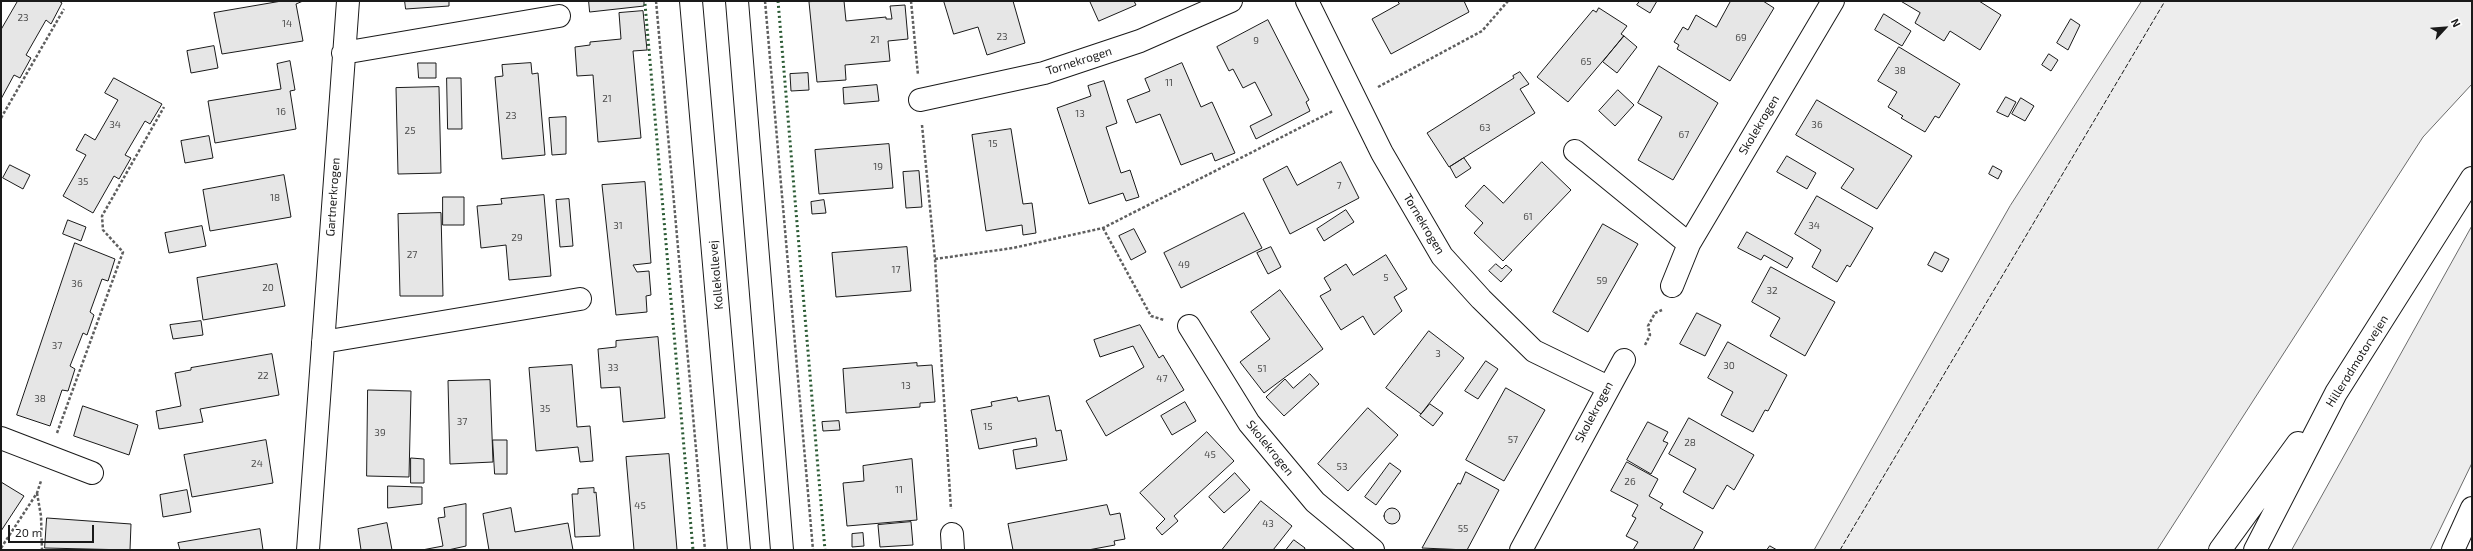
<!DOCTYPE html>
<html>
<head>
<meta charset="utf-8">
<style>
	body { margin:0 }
	#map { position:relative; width:2473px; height:551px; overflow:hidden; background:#fff; font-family:"Exo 2",sans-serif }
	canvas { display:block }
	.frame { position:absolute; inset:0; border:2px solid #1a1a1a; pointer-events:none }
	.north { position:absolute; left:2425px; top:8px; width:40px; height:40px; -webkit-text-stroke:3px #fff; paint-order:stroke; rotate:64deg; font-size:11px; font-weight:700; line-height:16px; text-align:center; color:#1a1a1a }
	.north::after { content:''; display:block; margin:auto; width:14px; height:18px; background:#1a1a1a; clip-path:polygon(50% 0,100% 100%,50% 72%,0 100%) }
	.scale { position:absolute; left:8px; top:525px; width:86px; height:18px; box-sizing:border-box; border:2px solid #1a1a1a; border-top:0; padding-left:5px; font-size:12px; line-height:14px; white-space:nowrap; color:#1a1a1a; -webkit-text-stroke:3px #fff; paint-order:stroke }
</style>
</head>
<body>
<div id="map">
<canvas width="2473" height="551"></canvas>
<div class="frame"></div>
<div class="north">N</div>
<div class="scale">20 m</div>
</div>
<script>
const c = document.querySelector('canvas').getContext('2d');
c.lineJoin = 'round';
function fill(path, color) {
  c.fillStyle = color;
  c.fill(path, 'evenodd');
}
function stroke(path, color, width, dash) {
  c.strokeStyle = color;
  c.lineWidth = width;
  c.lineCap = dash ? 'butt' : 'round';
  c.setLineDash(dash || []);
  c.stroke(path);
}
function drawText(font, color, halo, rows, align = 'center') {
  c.font = font + ' "Exo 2",sans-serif';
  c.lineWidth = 3;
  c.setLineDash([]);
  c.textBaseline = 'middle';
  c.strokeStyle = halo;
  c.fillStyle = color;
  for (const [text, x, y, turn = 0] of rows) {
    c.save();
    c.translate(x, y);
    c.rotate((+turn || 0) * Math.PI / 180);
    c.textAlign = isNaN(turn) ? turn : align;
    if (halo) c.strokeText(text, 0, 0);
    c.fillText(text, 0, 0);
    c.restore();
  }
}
const built = new Path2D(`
	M2142,1H2472V84L2423,137L2157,550H1814L2010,206Z
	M2472,226V463L2430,550H2292Z`);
fill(built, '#ededed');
stroke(built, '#6a6a6a', 1);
const building = new Path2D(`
	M18,1H59L62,3L51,24L46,20L26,55L31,58L20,78L14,75L1,99V30Z
	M282,1H303L296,4L303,41L222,54L214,13Z
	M405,1H449V6L406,9Z
	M589,1H644V6L590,12Z
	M844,1L846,21L886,17V19H892L890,6L905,5L908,39L888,41L890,61L845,65L846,80L817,82L809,2Z
	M944,1H1013L1025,43L987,55L978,27L954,34Z
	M1090,1H1134L1136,5L1099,21Z
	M1398,1H1464L1469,12L1391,54L1372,19L1399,4Z
	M1640,1H1657L1650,13L1637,5Z
	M1731,1H1763L1774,8L1730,81L1677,49L1679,45L1674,42L1683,27L1688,30L1696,15L1716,27Z
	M1901,1H1979L2001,15L1980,50L1950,31L1944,41L1915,23L1920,13Z
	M1599,8L1627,26L1621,34L1624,36L1568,102L1537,77L1593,10L1596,12Z
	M643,11L647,50L633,51L641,138L598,142L593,75L577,76L575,47L590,45V42L621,39L619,13Z
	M1884,14L1911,31L1902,46L1875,30Z
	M2071,19L2080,25L2068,50L2057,43Z
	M1268,20L1309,100L1306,102L1310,111L1256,139L1250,126L1272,115L1255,82L1243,88L1233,69L1229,71L1217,47Z
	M1624,36L1637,47L1617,73L1603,62Z
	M214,46L218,68L191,73L187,51Z
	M1899,47L1960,84L1939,118L1935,116L1925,132L1901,118L1903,116L1888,107L1897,92L1878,81Z
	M2049,54L2058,60L2051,71L2042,65Z
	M290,61L295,90L290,91L296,129L215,143L208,101L281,89L277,64Z
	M418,63H436V78H419Z
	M531,63L532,74L538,73L545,155L502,159L495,77L503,76L502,65Z
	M1182,63L1201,107L1212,102L1235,153L1215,161L1212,153L1181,165L1160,114L1136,123L1127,100L1150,91L1145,79Z
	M1659,66L1718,103L1673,180L1638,160L1662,117L1638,103Z
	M1520,72L1529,84L1520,89L1535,113L1449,167L1427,133L1514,78L1513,76Z
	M808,73L809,90L791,91L790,74Z
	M114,78L162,104L150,124L145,121L125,155L131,158L119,179L114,176L93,213L63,196L86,155L76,150L85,134L95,140L118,100L105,93Z
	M447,78H461L462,129H448Z
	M1104,81L1117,123L1106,127L1121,173L1130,170L1139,197L1126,201L1123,193L1089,204L1057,108L1091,96L1088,86Z
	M877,85L879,101L844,104L843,88Z
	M439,87L441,173L398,174L396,88Z
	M1618,90L1634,105L1615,126L1599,111Z
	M2006,97L2016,102L2008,117L1997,112Z
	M2021,98L2034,106L2025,121L2012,114Z
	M1817,100L1912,156L1877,209L1841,188L1854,169L1796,135Z
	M566,117V154L552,155L549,118Z
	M1011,129L1023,204L1032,203L1036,233L1023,235L1022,225L986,231L972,135Z
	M209,136L213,158L185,163L181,141Z
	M889,144L893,188L819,194L815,150Z
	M1787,156L1816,173L1807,189L1777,172Z
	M1464,158L1471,168L1456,178L1450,167Z
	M1341,162L1359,198L1290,234L1263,179L1287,166L1297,185Z
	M1542,162L1571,190L1503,261L1474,233L1483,223L1465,206L1484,185L1503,203Z
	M10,165L30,175L23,189L3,178Z
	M1993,166L2002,171L1998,179L1989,174Z
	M919,171L922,207L906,208L903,172Z
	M284,175L291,217L210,231L203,190Z
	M645,182L651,263L633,265L637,272L649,271L651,295L646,296L647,312L616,315L602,185Z
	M544,195L551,276L509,280L506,245L481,248L477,206L502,204L501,199Z
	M1817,196L1873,228L1850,267L1847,265L1837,282L1812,267L1821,250L1795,234Z
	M443,197H464V225H443Z
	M569,199L573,246L560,247L556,200Z
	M824,200L826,213L812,214L811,202Z
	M1346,210L1354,222L1324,241L1317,229Z
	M441,213L443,296H400L398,214Z
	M1244,213L1262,248L1181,288L1164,253Z
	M68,220L86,227L81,241L63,234Z
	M1603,224L1638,244L1588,332L1553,312Z
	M202,226L206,246L169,253L165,233Z
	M1134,229L1146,252L1131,260L1119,236Z
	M1747,232L1793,258L1787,268L1764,255L1761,260L1738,248Z
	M75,243L115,259L108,281L102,279L90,312L94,315L87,335L83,333L70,366L75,369L68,391L62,390L50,426L17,415Z
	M907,247L911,291L836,297L832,253Z
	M1271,247L1281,267L1268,274L1257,253Z
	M1935,252L1949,259L1942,272L1928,265Z
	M1386,255L1407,289L1394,297L1402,311L1374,335L1363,316L1341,330L1320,296L1331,290L1324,278L1346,264L1353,275Z
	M277,264L285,306L203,320L197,278Z
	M1496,264L1502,269L1506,265L1512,270L1501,282L1489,271Z
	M1771,267L1835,302L1805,356L1770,336L1780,318L1752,302Z
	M1280,290L1323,349L1264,393L1240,362L1270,339L1251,312Z
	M1697,313L1721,325L1705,356L1680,344Z
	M201,321L203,335L173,339L170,325Z
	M1140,325L1159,358L1163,355L1184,390L1106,436L1086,401L1144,367L1133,346L1100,357L1094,340Z
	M1429,331L1464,358L1421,414L1386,388Z
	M658,337L665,418L623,422L620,387L601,388L598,349L616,347V341Z
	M1728,342L1787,375L1768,411L1765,410L1753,432L1721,415L1733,392L1708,378Z
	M272,354L279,395L200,409L203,422L159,429L156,411L181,406L175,373L191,370V368Z
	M1486,361L1498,369L1478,399L1465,391Z
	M917,363V366L932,365L935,402L920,403V407L846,413L843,369Z
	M572,365L577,427L590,426L593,461L580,462L578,447L536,451L529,368Z
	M1310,374L1319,384L1284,416L1266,397L1285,379L1293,388Z
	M490,380L493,462L450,464L448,381Z
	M1506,388L1545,410L1504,481L1466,460Z
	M368,390L411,391L409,477L367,476Z
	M1049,396L1056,431L1061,430L1067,460L1016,469L1013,450L1037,446L1036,438L979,449L971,410L992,406L991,402L1017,397L1018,401Z
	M1185,402L1196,421L1172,435L1161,416Z
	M1430,404L1443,413L1433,426L1420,416Z
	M83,406L138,425L129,455L74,436Z
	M1368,408L1398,435L1348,491L1318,464Z
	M1689,418L1754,455L1734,490L1727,485L1713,509L1683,492L1696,469L1669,454Z
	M839,421L840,430L823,431L822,422Z
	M1648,422L1668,432L1663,441L1668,443L1651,474L1627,460Z
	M1207,432L1234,461L1174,516L1178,521L1162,535L1156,528L1165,519L1140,493Z
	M266,440L273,483L192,497L184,455Z
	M493,440H507V474H495Z
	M669,454L677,550H634L626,457Z
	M411,458L424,459V483H411Z
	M912,459L917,520L847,526L843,483L864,481L863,466Z
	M1627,462L1658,479L1649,496L1663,504L1660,508L1703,532L1693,550H1633L1638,542L1626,536L1636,518L1632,516L1638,505L1611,491Z
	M1390,463L1401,471L1376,505L1365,497Z
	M1466,472L1499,490L1467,550L1422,548L1458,483L1460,484Z
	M1235,473L1250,490L1224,513L1209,497Z
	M1,482L24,496L1,531Z
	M388,486L422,487V504L388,508Z
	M594,488V493L596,492L600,536L575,537L572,494H578V489Z
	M187,490L191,512L163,517L160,495Z
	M1261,501L1292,526L1273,550H1222Z
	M466,504V546L448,550H422L443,546L438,518L445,517L444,508Z
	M1107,505L1110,515L1120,513L1125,539L1114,541L1115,545L1088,550H1013L1008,524Z
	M1384 516a8 8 0 1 1 16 0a8 8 0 1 1-16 0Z
	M511,508L515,532L568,523L573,550H489L483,514Z
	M47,518L131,524L130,550L45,548Z
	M911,522L913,545L880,547L878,525Z
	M387,523L392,550H361L358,529Z
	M260,529L263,550H180L178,543Z
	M863,533L864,546L852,547V534Z
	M1294,540L1305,548L1304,550H1286Z
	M1770,546L1777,550H1767Z`);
fill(building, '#e6e6e6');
stroke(building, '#1a1a1a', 1);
const minor = new Path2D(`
	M691,1L739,550
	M737,1L782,550
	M1307,1L1382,153L1442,256L1481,299L1534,351L1608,387
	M343,53L559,16
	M920,100L1044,73L1140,41L1231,1
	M1575,151L1689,244
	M1672,286L1689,244L1833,1
	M1189,326L1249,423L1315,502L1373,550
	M323,342L580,299
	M1,438L92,473
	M952,534L953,550
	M308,550L348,1
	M1521,550L1624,360`);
const highway = new Path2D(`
	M2220,550L2298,443
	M2255,550L2336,393L2472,178
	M2453,550L2472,508`);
stroke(minor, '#1a1a1a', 24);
stroke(highway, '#1a1a1a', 24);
stroke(new Path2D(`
	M656,1L705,550
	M765,1L813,550
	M911,1L918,75
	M1378,87L1482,31L1508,1
	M1,118L64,9
	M922,125L935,259L951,509
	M1103,228L1151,316L1164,320
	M935,259L1013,248L1103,228L1333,111
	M1645,345L1650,335L1648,326L1655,313L1662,310
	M57,433L123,252L103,230L102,216L164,107
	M37,493L41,516L42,550
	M1,548L37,493L41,481`), '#5f5f5f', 2.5, [3, 2]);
stroke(minor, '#fff', 22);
stroke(highway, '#fff', 22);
stroke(new Path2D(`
	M778,1L825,550
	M645,4L693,550`), '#2b5a34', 3, [2, 3]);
stroke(new Path2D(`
	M1840,550L2165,1`), '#1a1a1a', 1, [5, 2]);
drawText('10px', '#4d4d4d', null, [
	["23",23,18],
	["14",287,24],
	["23",1002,37],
	["69",1741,38],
	["21",875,40],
	["9",1256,41],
	["65",1586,62],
	["38",1900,71],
	["11",1169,83],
	["21",607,99],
	["16",281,112],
	["13",1080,114],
	["23",511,116],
	["34",115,125],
	["36",1817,125],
	["63",1485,128],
	["25",410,131],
	["67",1684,135],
	["15",993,144],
	["19",878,167],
	["35",83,182],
	["7",1339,186],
	["18",275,198],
	["61",1528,217],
	["31",618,226],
	["34",1814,226],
	["29",517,238],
	["27",412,255],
	["49",1184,265],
	["17",896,270],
	["5",1386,278],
	["59",1602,281],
	["36",77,284],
	["20",268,288],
	["32",1772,291],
	["37",57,346],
	["3",1438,354],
	["30",1729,366],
	["33",613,368],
	["51",1262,369],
	["22",263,376],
	["47",1162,379],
	["13",906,386],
	["38",40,399],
	["35",545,409],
	["37",462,422],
	["15",988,427],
	["39",380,433],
	["57",1513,440],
	["28",1690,443],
	["45",1210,455],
	["24",257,464],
	["53",1342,467],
	["26",1630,482],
	["11",899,490],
	["45",640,506],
	["43",1268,524],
	["55",1463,529]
]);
drawText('12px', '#1a1a1a', '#fff', [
	["Tornekrogen",1079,61,-18],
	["Skolekrogen",1759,125,-59],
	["Gartnerkrogen",333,197,-86],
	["Tornekrogen",1424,224,59],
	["Kollekollevej",716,275,-95],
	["Hillerødmotorvejen",2357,361,-58],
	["Skolekrogen",1594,412,-62],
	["Skolekrogen",1270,448,51]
]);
</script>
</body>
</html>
